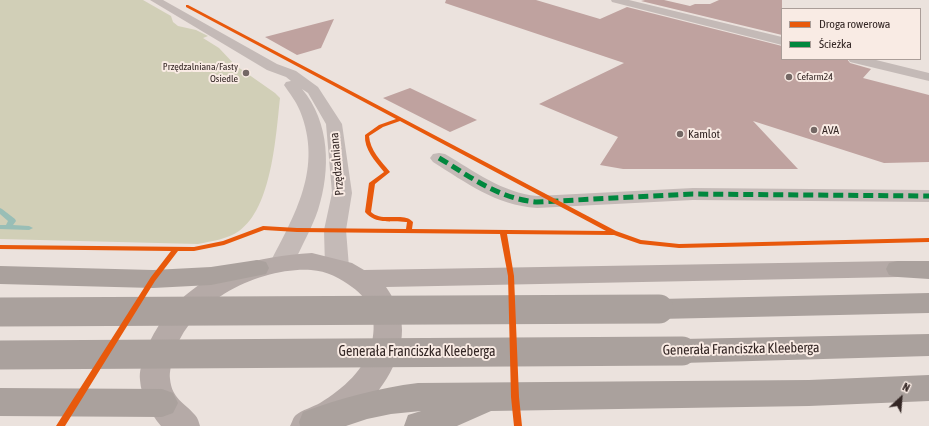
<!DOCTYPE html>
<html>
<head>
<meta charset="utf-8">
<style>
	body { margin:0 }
	#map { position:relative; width:929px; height:426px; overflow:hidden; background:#ebe2dd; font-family:"Asap Condensed",sans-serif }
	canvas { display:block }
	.legend { position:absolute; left:781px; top:8px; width:140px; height:52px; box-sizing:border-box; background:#f9ebe4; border:1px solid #aa9d98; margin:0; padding:5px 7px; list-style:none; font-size:12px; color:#342725 }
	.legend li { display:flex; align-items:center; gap:8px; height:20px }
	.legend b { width:20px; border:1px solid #aa9d98 }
	.north { position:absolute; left:881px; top:378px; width:40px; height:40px; -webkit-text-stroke:3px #f9ebe4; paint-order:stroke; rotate:26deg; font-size:11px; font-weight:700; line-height:16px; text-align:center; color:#342725 }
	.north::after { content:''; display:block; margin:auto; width:14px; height:18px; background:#342725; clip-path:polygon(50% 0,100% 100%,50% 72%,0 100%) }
</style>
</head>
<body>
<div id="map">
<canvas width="929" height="426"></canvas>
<ul class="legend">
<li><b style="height:5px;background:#e8590c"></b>Droga rowerowa</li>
<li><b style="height:5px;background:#00873e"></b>Ścieżka</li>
</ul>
<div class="north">N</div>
</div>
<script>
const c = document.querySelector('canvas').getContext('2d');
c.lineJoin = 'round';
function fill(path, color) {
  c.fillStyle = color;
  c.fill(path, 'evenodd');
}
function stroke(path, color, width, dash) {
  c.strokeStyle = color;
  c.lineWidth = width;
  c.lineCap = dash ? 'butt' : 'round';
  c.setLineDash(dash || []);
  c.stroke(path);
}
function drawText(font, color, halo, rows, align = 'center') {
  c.font = font + ' "Asap Condensed",sans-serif';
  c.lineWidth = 4;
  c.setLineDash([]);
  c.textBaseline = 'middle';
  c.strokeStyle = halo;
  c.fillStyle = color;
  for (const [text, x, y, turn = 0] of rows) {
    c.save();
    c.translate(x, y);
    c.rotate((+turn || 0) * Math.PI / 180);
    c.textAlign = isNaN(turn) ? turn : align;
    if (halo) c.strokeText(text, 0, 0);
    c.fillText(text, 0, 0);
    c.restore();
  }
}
fill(new Path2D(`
	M0,0H143L171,16L173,22L178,26L196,30L208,36L203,38L219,48L235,65L275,93L280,98C276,135 272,208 239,231C228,239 212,241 198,244L0,239Z`), '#d1cfb7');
fill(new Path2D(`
	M0,208L2,209L15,219L16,221L13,225L29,226L33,228L29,230L0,229V225H6L8,221L0,214Z`), '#99beb6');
fill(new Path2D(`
	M446,0H536L600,19L627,7L782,46V59H847L850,63L871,69L863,78L929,95V162L884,163L753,121L798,169H623L600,165L618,137L539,104L624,63L445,3Z
	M645,0H664L690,6L695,4H710L719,0H782V35L641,1Z
	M334,19L321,48L297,55L265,37Z
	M410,88L477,120L450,132L383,98Z`), '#bfa29f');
fill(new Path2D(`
	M150,0H163L277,64L296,71L318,87L342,124L352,193L346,230L349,267L345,273L337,275L329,273L325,267L324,230L332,193L326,124L308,93L302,89C330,122 331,170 318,210C312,228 302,245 294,263L290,269L282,271L274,269L270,263C295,214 323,168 300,111C296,101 290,94 284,85L286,82L291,81L286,77L267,70Z
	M611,0H629L782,37V45L612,2Z
	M848,59H872L929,73V81L850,62Z
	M439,153L445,154C474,171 503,193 537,196L693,188L929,190V202L693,200L537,208C495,205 467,183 433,162L430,158L433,154Z`), '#c4bab7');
fill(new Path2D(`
	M312,253L352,263L364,270L898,261L907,263L910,269L907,275L898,277L386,287C395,300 402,314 402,330C402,363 378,397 352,417C348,420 344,424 339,425C331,426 301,426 290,426C292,423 293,417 296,415C302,410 313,407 320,403C343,389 366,369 372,342C377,320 371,300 352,287C340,278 327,271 311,270C259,267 188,302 174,355C172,363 169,371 170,379C172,399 184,402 195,415C198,418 199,423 200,426H161C150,413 141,396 140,380C139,371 142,364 144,356C158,314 193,282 234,267C260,258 284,255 312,253Z`), '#b5aaa7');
fill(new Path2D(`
	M257,260L266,262L269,268L266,274L211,285L153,288L0,284V266L153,270L211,267Z
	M898,261H929V279L898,277L889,275L886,269L889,263Z
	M929,293V313L659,319L649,316L646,309L649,302L659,299Z
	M929,334V356L682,363L672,359L667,351L672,343L682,339Z
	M929,375V401L809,406L491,411L457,426H404L408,415L421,411L391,414L367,419L346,426H300L299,422L303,412C341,398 378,388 418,383L809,380Z
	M0,388L162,389L173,393L178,403L173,413L162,417L0,416Z`), '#aaa19d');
stroke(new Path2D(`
	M0,312L659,309
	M0,355L682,351`), '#aaa19d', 29);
stroke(new Path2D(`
	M439,158C471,177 499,199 537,202L693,194L929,196`), '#00873e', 5, [10, 5]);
fill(new Path2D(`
	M186,5H188L616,231L641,240L679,244L929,238V242L679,248L640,244L614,235L507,234L514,276L519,397L522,426H514L511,397L508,276L500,234L297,232L264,230L224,245L194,251H178L155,281L65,426H56L151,277L171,251L0,249V245L194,247L223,241L263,226L297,228L406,229L407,222H406C391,220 376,225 365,212L369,183L384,172C375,161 364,149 365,135L379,125L396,119L186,7ZM400,121L606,231L412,229L413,222C404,211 383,223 371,212L375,184L390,172C381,161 370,150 369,136L383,127Z`), '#e8590c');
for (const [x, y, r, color] of [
	[246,73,4,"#746865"],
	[789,77,4,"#746865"],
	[814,130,4,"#746865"],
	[680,134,4,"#746865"]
]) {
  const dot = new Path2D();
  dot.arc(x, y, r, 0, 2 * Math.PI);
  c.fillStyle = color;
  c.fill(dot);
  stroke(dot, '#f9ebe4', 1.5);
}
drawText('10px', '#342725', '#f9ebe4', [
	["Przędzalniana/Fasty",238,67],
	["Osiedle",238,79],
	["Cefarm24",797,77,"left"]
], 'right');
drawText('12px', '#342725', '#f9ebe4', [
	["AVA",822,130],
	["Kamlot",688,134]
], 'left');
drawText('12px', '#342725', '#f9ebe4', [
	["Przędzalniana",337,164,-95]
]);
drawText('14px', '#342725', '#f9ebe4', [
	["Generała Franciszka Kleeberga",741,349,-1],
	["Generała Franciszka Kleeberga",417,352]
]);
</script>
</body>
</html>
